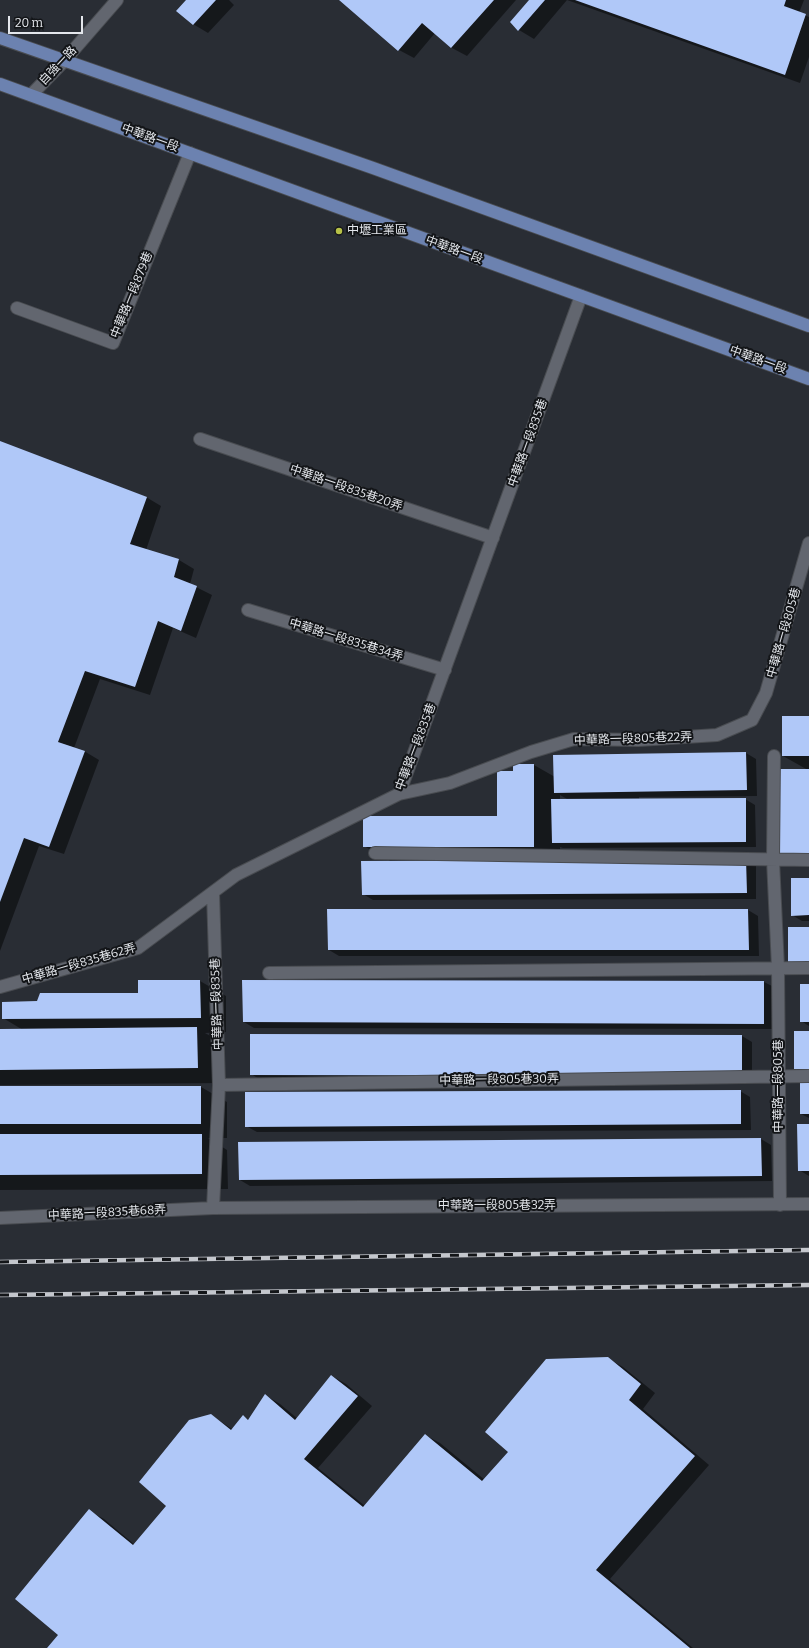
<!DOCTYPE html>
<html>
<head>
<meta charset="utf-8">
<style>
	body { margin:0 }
	#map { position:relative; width:809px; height:1648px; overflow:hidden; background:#292d34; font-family:Bitter,serif }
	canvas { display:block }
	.scale { position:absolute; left:8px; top:16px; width:75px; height:18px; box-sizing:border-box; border:2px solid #e4e7ec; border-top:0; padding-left:5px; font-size:12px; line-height:14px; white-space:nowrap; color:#e4e7ec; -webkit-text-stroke:3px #131518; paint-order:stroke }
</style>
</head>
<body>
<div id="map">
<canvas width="809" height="1648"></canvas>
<div class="scale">20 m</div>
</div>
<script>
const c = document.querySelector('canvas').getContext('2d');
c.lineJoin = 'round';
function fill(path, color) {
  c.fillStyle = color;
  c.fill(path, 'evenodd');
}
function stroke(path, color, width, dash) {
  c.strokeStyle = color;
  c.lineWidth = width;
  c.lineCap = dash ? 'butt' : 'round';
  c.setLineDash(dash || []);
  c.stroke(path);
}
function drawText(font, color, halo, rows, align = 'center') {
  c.font = font + ' Bitter,"Noto Sans TC",serif';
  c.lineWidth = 4;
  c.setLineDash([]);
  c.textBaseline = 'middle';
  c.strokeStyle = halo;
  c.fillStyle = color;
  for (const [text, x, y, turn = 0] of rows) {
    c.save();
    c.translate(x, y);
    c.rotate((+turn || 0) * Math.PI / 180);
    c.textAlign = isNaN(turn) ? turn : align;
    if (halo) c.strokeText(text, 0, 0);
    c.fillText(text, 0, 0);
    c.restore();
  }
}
fill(new Path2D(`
	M188,0H229L234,5L208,33L193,24Z
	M341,0H516L467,56L452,48L435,33L414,58L399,50Z
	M530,0H567L534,39L519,30Z
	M567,0H804L799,13L809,17V57L800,83Z
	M0,442L146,497L161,506L146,550L179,560L194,569L190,584L212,595L196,638L173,628L150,695L100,679L74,748L84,751L99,760L64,854L39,846L0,951Z
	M809,717V863L808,770L783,756Z
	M746,753L756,759L757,796L639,797V799H745L755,805L756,847L563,848L560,847V861L746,860L756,866V899L373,900L363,894L392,862L364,846L498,817L515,772L534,765L555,777ZM560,795L567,799H560Z
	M809,879V921H802L792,915Z
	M328,910H748L758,916L759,956H339L329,950Z
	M139,981H200L226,996V1032L205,1033L223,1043L224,1083L0,1085V1030H23L3,1018L38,1002L139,994Z
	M764,982L774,987V1029L254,1028L244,1022Z
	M809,985V1026L801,1021Z
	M809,1032V1074H805L795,1068Z
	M742,1036L752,1042V1081L261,1080L251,1074Z
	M809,1078V1118L801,1114Z
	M0,1087H201L227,1102V1138H208L227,1150L228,1189L0,1190Z
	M740,1091L750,1097L751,1130L257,1132L246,1126Z
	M809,1125V1176L799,1170Z
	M761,1139L771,1145L772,1181L250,1186L240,1180Z
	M607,1358L623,1367L655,1393L643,1409L709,1465L610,1579L693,1648H49L60,1635L89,1511L104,1519L135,1545L167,1506L211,1415L232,1429L243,1416L249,1420L265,1395L280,1404L298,1419L332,1376L346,1384L372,1406L318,1468L365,1506L425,1435L440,1443L485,1480Z`), '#0007');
fill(new Path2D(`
	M186,0H216L193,25L176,11Z
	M339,0H494L451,48L422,23L398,51Z
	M529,0H545L518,31L510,22Z
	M575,0H786L784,6L806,14L785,75Z
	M0,441L147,497L130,544L179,559L174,577L197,586L181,631L158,621L135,687L85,671L58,742L85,751L49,847L24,838L0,902Z
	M782,716H809V756H782Z
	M746,752L747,790L554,793L553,755Z
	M513,764H534V847H363V816H497V771H513Z
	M774,769H809V857L775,858Z
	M746,798V842L552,843L551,799Z
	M746,859L747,893L362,895L361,861Z
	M791,878H809V915L791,916Z
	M327,909H748L749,950H328Z
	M788,927H809V965H788Z
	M138,980H200L201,1018L2,1019V1002L37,1001L40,993H138Z
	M242,980L764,981V1024L243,1022Z
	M800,984H809V1022H800Z
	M197,1027L198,1068L0,1070V1029Z
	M794,1031H809V1069H794Z
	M250,1034L742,1035V1076L250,1075Z
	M800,1077H809V1114H800Z
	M0,1086H201V1124H0Z
	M741,1090V1124L245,1127V1092Z
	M797,1124H809V1171H798Z
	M0,1134H202V1174L0,1175Z
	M761,1138L762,1176L239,1180L238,1142Z
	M608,1357L641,1384L629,1400L695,1456L596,1570L690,1648H47L58,1635L15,1599L89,1509L133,1545L166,1506L139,1482L189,1420L211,1414L231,1430L243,1415L248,1420L265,1394L295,1420L331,1375L358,1396L304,1459L363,1507L425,1434L482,1481L508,1452L485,1432L546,1359Z`), '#b0c8f8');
const minor = new Path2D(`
	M31,95L64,61L117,0
	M17,308L113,343L190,153
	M200,439L493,538
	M248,610L445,670
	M774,756L773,860L778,968L780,1205
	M399,794L581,296
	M375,853L809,860
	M213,893L219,1085L213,1208
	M269,973L809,968
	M0,987L138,948L236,875L399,794L450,783L531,752L574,739L638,740L717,735L752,720L766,693L809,543
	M219,1085L809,1076
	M0,1218L213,1208L809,1204`);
const major = new Path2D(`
	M0,38L373,168L809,326
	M0,84L809,379`);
stroke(minor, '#494c51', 14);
stroke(major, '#494c51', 14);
stroke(minor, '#62666f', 12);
stroke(major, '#6c82b0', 12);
const rail = new Path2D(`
	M0,1262L809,1250
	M0,1295L809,1285`);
stroke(rail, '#c4c7cd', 4.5);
stroke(rail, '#131518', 3, [9]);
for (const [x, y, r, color] of [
	[339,231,4,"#b7c147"]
]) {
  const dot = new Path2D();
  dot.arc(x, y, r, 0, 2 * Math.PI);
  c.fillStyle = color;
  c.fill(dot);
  stroke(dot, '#131518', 1.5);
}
drawText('12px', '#e4e7ec', '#131518', [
	["自強一路",58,66,-47],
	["中華路一段",150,138,20],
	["中華路一段",454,250,20],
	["中華路一段879巷",132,295,-68],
	["中華路一段",758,360,20],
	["中華路一段835巷",528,443,-70],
	["中華路一段835巷20弄",346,488,19],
	["中華路一段805巷",784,633,-74],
	["中華路一段835巷34弄",346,640,17],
	["中華路一段805巷22弄",633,739,-2],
	["中華路一段835巷",416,747,-69],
	["中華路一段835巷62弄",79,964,-16],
	["中華路一段835巷",217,1004,-92],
	["中華路一段805巷30弄",499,1080,-1],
	["中華路一段805巷",779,1086,-90],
	["中華路一段805巷32弄",497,1206],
	["中華路一段835巷68弄",107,1213,-3]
]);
drawText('12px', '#e4e7ec', '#131518', [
	["中壢工業區",347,231]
], 'left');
</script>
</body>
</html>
